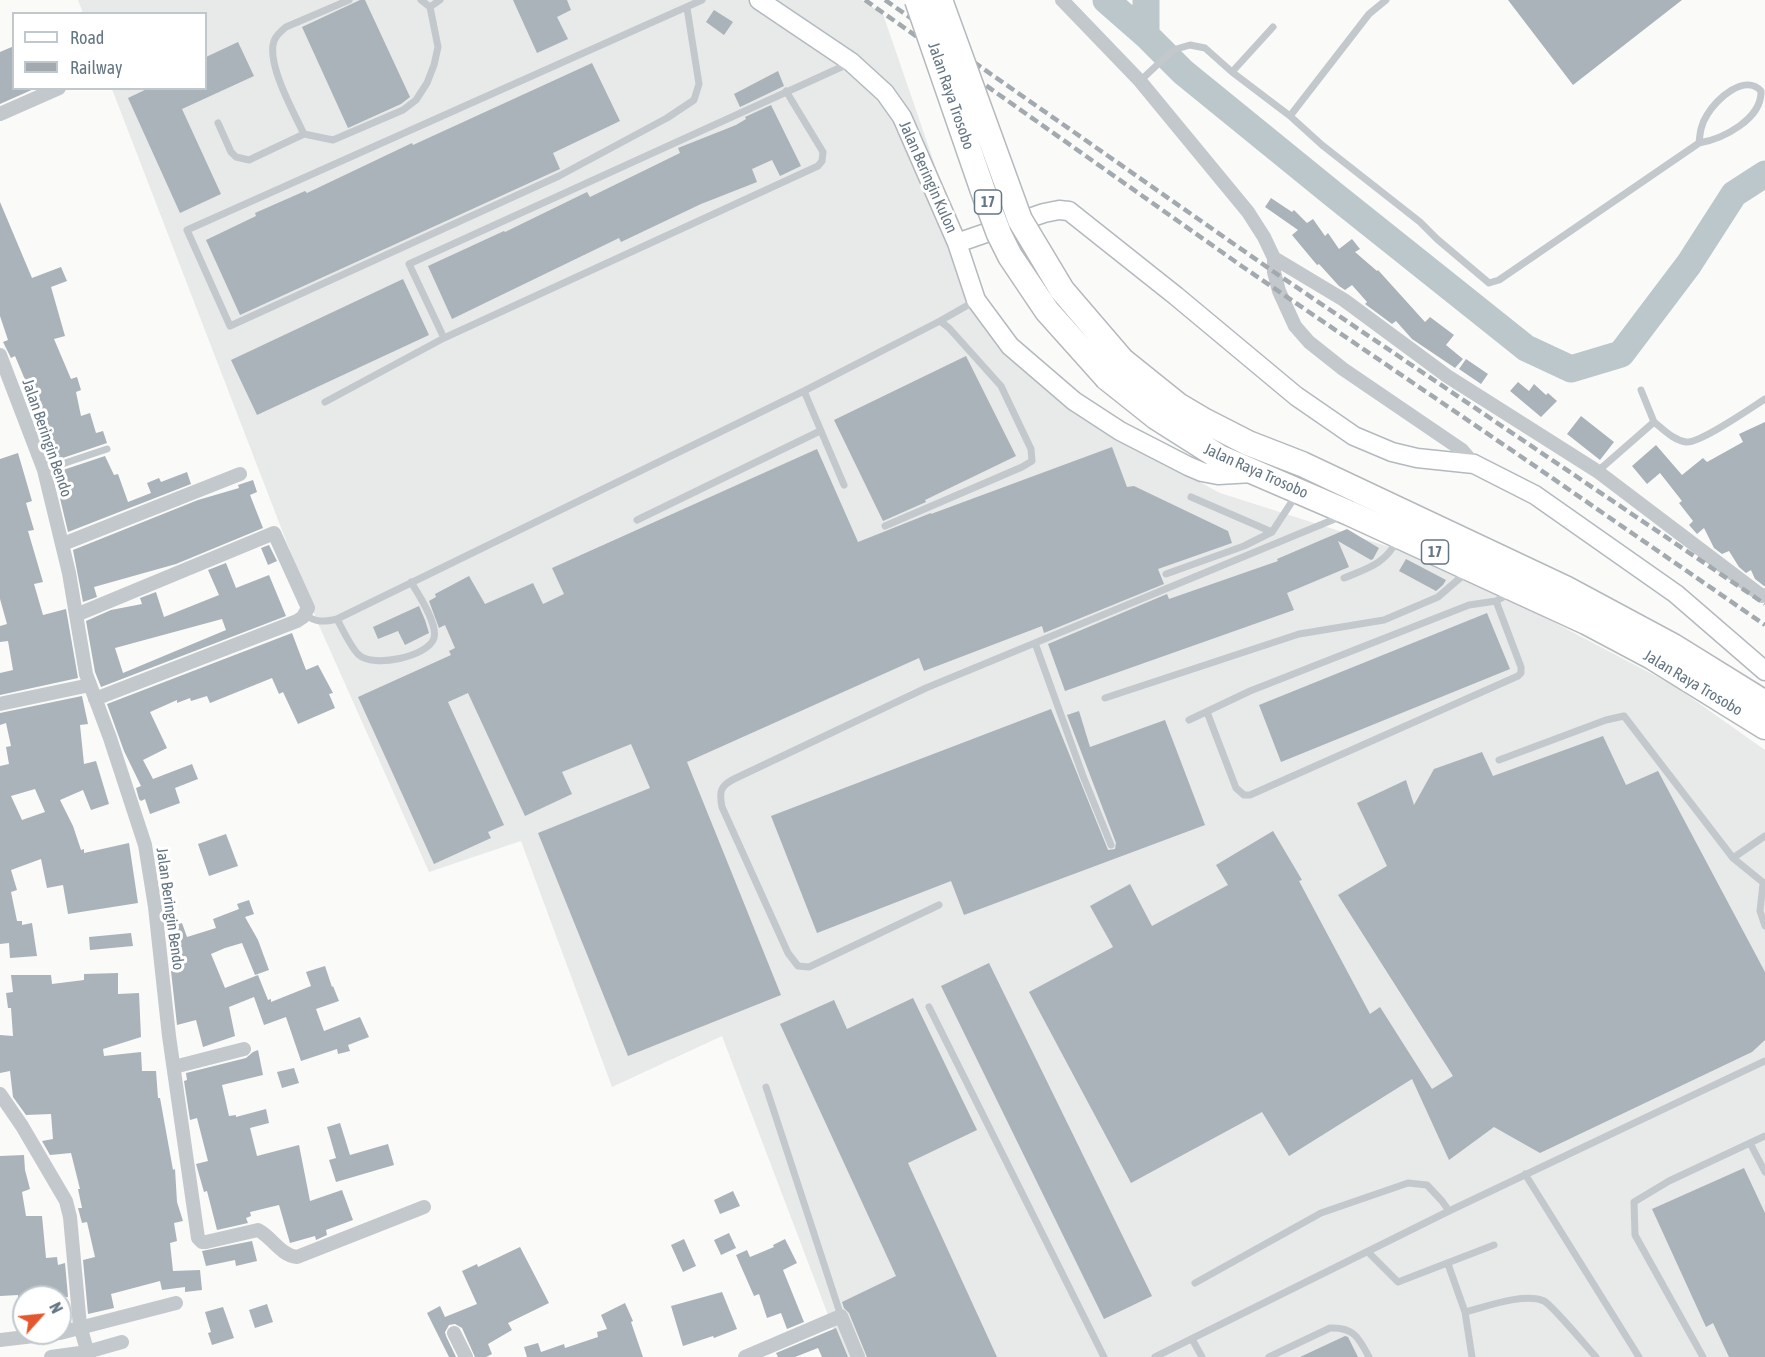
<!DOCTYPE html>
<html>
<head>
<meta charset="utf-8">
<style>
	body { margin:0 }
	#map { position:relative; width:1765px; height:1357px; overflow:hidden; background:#fafaf8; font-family:"Asap Condensed",sans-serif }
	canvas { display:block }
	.legend { position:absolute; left:12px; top:12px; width:195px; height:78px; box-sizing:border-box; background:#fff; border:2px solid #c1c8cd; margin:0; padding:8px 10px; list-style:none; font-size:18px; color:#657683 }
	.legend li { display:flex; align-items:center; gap:12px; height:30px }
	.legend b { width:30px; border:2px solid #c1c8cd }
	.north { position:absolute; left:12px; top:1285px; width:60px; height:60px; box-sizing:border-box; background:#fff; border:2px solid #c1c8cd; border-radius:50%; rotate:63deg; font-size:16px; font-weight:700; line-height:24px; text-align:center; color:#657683 }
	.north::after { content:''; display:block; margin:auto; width:21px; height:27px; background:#e4572e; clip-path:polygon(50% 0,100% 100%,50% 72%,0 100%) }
</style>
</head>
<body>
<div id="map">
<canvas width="1765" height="1357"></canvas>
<ul class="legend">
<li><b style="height:8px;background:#fff"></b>Road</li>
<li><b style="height:8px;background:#a2aab0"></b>Railway</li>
</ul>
<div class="north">N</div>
</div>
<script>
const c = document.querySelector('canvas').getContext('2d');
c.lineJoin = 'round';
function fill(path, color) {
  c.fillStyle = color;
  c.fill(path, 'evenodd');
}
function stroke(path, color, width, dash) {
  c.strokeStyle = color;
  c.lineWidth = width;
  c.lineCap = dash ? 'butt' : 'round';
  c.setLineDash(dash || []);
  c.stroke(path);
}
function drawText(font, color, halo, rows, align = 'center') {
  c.font = font + ' "Asap Condensed",sans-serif';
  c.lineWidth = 6;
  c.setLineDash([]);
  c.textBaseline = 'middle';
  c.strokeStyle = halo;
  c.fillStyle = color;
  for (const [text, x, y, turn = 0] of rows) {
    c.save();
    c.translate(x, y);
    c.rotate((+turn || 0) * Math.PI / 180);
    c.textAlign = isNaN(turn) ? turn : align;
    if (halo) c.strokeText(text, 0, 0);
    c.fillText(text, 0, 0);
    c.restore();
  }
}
fill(new Path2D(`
	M78,0H862L883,14L948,203L973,309L1110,433L1220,493L1443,564L1673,685L1765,750V1357H844L722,1036L612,1087L521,841L429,872L317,621L112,89L206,88V14L83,13Z`), '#e8e9e9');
stroke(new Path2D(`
	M1106,0L1146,35
	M1146,0V35L1183,72L1333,194L1526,348L1571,369L1621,354L1689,264L1734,194L1765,174`), '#bbc7cb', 27);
fill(new Path2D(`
	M360,0H365L410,97L401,104L348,128L302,27Z
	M513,0H567L571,10L557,17L568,39L537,53Z
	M1508,0H1682L1573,85Z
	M714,10L733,22L724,35L706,22Z
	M238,42L254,76L182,109L221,194L180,213L128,98L149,88H206V57Z
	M14,46V88H36L0,104V52Z
	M592,63L620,121L553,153L560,169L240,315L206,240L256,216L255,213L305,191L307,193L412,143L413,145Z
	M778,71L784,86L740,107L734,94Z
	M771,105L801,166L780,176L772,160L752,169L757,182L701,204L621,242L619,238L452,319L428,266L504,231L505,232L587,192L590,197L680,153L678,148L736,125L746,119L745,117Z
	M1271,198L1292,212L1294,210L1307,223L1313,219L1325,236L1328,233L1339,249L1352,239L1360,249L1355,252L1377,271L1378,270L1425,322L1430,317L1454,335L1446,345L1463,359L1455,368L1412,339L1396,321L1392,324L1365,304L1367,302L1352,285L1345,290L1339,286L1319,264L1317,265L1292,235L1298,230L1265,207Z
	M0,202L32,278L61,267L67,281L51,287L65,336L54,339L71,379L77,377L81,390L76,392L81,416L90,413L96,433L103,431L107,443L51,462L38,430L33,408L38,406L30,380L26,382L15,356L11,358L3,342L8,340L0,316Z
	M403,279L429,335L257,415L231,360Z
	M966,356L1016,456L925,500L926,502L883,521L834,420Z
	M1466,359L1488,374L1481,384L1459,369Z
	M1518,382L1529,391L1534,384L1546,395L1548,393L1557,401L1541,417L1510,391Z
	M1581,416L1614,442L1600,460L1567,434Z
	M1765,422V586H1764L1755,579L1751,570L1746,573L1739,567L1729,551L1722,554L1714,548L1704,528L1697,534L1689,525L1693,521L1679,503L1682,501L1660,473L1647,484L1632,466L1656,445L1682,475L1703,458L1707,462L1743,442L1739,434Z
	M1112,447L1127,487L1134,486L1228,531L1232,543L1158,569L1164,584L1044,633L1042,626L924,671L919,658L687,762L781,995L628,1056L538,833L650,788L631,744L562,772L572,794L525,816L468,693L448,702L504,825L488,832L491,838L434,864L358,697L451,655L449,651L455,648L445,625L439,628L429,601L436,597L435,594L469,576L485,604L533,583L543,604L564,594L552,568L817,449L858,542L931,513V514Z
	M18,453L32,501L26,503L34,530L28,531L43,582L34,584L43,615L66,609L78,678L0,695V673L13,670L8,641L0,642V626L7,624L0,599V459Z
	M105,456L114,475L118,474L128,502L151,493L147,483L159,478L161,482L187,472L191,484L68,532L54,473Z
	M253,480L257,492L250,495L263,528L176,564L94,587L97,597L83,602L73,550L198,500L239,488L238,485Z
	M1347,529L1379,548L1373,559L1371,560L1338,541L1349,567L1287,593L1294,610L1065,691L1048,644L1167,594L1169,599L1278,561L1277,559Z
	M269,545L277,561L268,565L261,548Z
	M1406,559L1446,580L1443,585L1436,591L1399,571Z
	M226,563L236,588L269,575L286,616L101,687L95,672L86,621L111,610L142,604L140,598L156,592L164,617L219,595L208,570ZM222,619L226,630L123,673L115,648Z
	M419,606L425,620L429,633L405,645L398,631L378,639L373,627Z
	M1487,613L1510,669L1281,762L1259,705Z
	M292,633L306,670L318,665L333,693L329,694L335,708L298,724L283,692L279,694L272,678L210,703L207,696L191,701L190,698L177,703V700L150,712L167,748L143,760L153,779L192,764L198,779L175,788L180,803L150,814L145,799L141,801L139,799L136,788L141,786L124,751L107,704Z
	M82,696L88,724L80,725L84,764L96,761L109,804L91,810L83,790L60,800L73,826L81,850L84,849V853L129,843L138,903L68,914L63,885L47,888L41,859L11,870L17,890L11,892L17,921H22V925L32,923L37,956L10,958L9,943L0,944V766L9,764L6,747L11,746L6,723L0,725V713ZM35,789L45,812L22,820L11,796Z
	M1051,709L1108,850L1115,849L1116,843L1067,715L1079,711L1090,747L1165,720L1205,825L964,915L951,881L817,933L771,816Z
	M1603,736L1626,785L1658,771L1765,972V1040L1752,1052L1540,1153L1494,1127L1449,1160L1412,1079L1289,1156L1262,1112L1131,1183L1029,992L1113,947L1090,906L1130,884L1152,926L1228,885L1216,865L1273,831L1302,880L1299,881L1370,1014L1380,1007L1432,1089L1453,1076L1338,895L1387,866L1357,803L1406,780L1414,805L1434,769L1482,752L1493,776Z
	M226,834L238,866L209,876L198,844Z
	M249,900L254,914L245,917L258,940L269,970L255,975L242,943L225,948L211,954L225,988L258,975L268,1000L271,999V1002L311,986L306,972L325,966L332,987L333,986L339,1001L316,1009L324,1031L360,1017L369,1037L348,1045L350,1051L338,1054L337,1049L301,1061L286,1017L264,1025L254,997L229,1007L235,1036L203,1047L196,1020L177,1025L171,971H174L169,955L166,928L182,923L187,937L216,928L213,919L239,909L237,904Z
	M131,933L133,946L90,950L89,937Z
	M989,963L1152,1296L1104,1319L941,986Z
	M118,973V994L139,993L141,1037L103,1049L104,1056L141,1052L142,1071H156L158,1098H160L173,1170L175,1169L177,1202L183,1221L174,1223L177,1241L170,1243L173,1271L200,1270L202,1290L185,1292V1287L162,1290L160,1281L111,1294L114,1308L88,1314L83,1260L95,1257L87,1222L82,1223L78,1208H82L78,1189H80L71,1153L50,1155L42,1141L53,1139L51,1114L26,1115L13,1097L10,1071L0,1073V1035L13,1036L11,1008H8L6,993L13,992L11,975H51L52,984L84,980V974Z
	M913,998L977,1130L908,1163L997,1357H867L849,1313L844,1308L842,1302L896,1276L780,1024L834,1000L847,1029Z
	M258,1050L263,1075L222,1085L229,1116L236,1115V1117L266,1109L269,1123L250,1128L257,1156L299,1145L310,1201L342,1190L353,1220L326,1230L327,1235L316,1240L315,1236L290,1243L279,1205L250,1212L251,1216L246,1218L248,1223L217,1230L207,1191L204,1192L196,1164L208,1161L197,1118L190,1120L184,1081L187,1080L186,1073L246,1058L253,1052Z
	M294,1068L299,1083L282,1088L277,1072Z
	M340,1123L350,1155L388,1144L394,1165L336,1182L329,1160L336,1158L327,1127Z
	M24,1155L25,1170L30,1189L22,1192L26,1216H42L46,1258L57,1257L58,1265L65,1263L68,1297H18V1295L0,1296V1156Z
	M1744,1168L1765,1213V1357H1729L1713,1323L1706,1327L1652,1209Z
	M733,1191L740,1206L720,1214L714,1200Z
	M729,1233L736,1248L721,1255L714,1240Z
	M684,1239L696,1266L683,1272L671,1245Z
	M785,1239L797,1263L783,1270L804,1322L787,1329L781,1313L767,1318L759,1294L754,1296L736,1255L747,1250L750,1257L774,1247L773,1245Z
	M252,1241L257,1261L236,1266L235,1260L206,1266L202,1251Z
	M520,1247L549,1303L508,1323L512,1330L488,1344L492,1354L486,1357H475L462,1328L455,1324L449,1325L445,1332L446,1336L456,1357H449L427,1313L440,1306L445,1317L477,1304L462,1271L477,1264L478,1267Z
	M722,1292L737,1329L714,1338L713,1336L683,1346L671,1306Z
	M625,1303L633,1321L631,1322L643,1357H527L524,1347L538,1343L541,1352L564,1344L565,1348L598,1337L597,1332L607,1329L601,1315Z
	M267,1304L273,1322L255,1328L249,1310Z
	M223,1307L234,1338L212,1345L208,1333L211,1332L205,1312Z
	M836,1328L848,1357H822L818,1348L795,1357H778L776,1353Z
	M1345,1336L1348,1337L1358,1357H1300Z`), '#aab3b9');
const secondary = new Path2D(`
	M759,0L851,62L885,93L902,117L957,243L976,300L1010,346L1074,401L1120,431L1188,466L1202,472L1218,475L1253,473
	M957,243L1044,213L1059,210L1069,211L1176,296L1296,396L1354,436L1392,452L1417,458L1474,464L1535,495L1676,594L1765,671`);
const highway = new Path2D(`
	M1122,360L1178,405L1205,421L1248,443L1302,464L1565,588L1673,646L1765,703
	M1107,378L1156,417L1219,457L1349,513L1586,622L1652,657L1765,727`);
stroke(secondary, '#b3babf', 21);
stroke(highway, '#b4b9bd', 27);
stroke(new Path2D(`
	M421,0L430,7L440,0
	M687,8L699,84L694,100L667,118L559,176L230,326L187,230L702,0
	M1232,72L1273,27
	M1140,81L1173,50L1190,45L1205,48L1232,72L1290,116L1322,145L1420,222L1437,239L1489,283L1499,280L1699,143C1723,139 1762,119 1761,91C1745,73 1716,99 1707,115C1701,124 1700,133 1699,143
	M1290,116L1369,14L1386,0
	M218,123L231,152L236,157L249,160L304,134L333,140L403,110L416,100L427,83L434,65L438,47L430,7
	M304,134C294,113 266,63 274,41C276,35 281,31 286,27L349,0
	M444,338L409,264L848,64
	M1641,390L1654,422
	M804,391L844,485
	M325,402L444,338L818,166L822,161L823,152L786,91
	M44,470L107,449
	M1598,471L1654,422C1663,429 1673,440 1686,442C1699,444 1751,408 1765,399
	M1191,497L1272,532
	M637,520L820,431
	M885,526L1022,467L1032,461L1031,449L1001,386L949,328L940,321
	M1166,574L1244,546L1272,532L1297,494
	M1344,578C1369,568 1385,564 1398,539
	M305,614C315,623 324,622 337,619L804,391L940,321L975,301
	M337,619C342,628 351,648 359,655C373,668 428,657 434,638C438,624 419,595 411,582
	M1035,643L1083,776L1111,845
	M1105,698L1299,634L1384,620L1438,597L1467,572
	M1207,712L1236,788L1244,795H1250L1518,676L1521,673V667L1496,601
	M1189,720L1250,691L1469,605L1496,601L1509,594
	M1499,760L1606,720L1624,716L1733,858L1765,836
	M1733,858L1765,884
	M1763,884L1760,911L1765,926
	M939,905L809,967L798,966L788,953L722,807C719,792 720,786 734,779L926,688L1342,516
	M929,1007L1104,1357
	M766,1087L841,1316
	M1750,1143L1765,1172
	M1525,1174L1639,1357
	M1368,1252L1398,1282L1494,1245
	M1448,1264L1465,1312C1485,1307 1525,1292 1544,1301C1552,1305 1587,1347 1596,1357
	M1195,1283L1321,1213L1408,1183L1427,1185L1442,1201L1449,1211
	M1465,1312L1472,1357
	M1192,1339L1202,1357
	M1155,1357L1449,1211L1765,1061
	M1269,1357L1330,1328C1354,1327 1359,1338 1369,1357
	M1703,1357L1635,1235L1634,1202L1669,1181L1765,1136`), '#c3c8cc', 7);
stroke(new Path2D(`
	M1062,0L1140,81L1248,212L1264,237L1274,258V272L1279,291L1295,326L1309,342L1343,369L1462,450L1474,464
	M0,114L59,88
	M1274,258L1344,300L1447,376L1597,471L1762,596L1765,595
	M0,355L44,470L69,573L86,674L110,738L145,845L155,907L169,1036L198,1238L202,1242H206L258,1230C272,1237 280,1255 297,1257L424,1207
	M63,544L240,474
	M76,615L274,533L308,608L303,617L297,621L95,699
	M0,704L90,685
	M174,1067L244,1049
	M0,1094L22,1126L66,1201L70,1217L80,1326L89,1357
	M60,1333L176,1303
	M454,1333L466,1357
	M0,1340L59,1333
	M51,1357L87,1352L122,1342
	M745,1357L841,1316L858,1357`), '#c3c8cc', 14);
stroke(secondary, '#fff', 18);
stroke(highway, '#fff', 24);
stroke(new Path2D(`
	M865,0L1243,267L1529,462L1765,625
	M885,0L1274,272L1765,604`), '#a2aab0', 4.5, [9, 4.5]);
const highwayBridge = new Path2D(`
	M917,0L983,191L999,234L1010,256L1047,311L1107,378
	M940,0L1020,220L1062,290L1122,360`);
stroke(highwayBridge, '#b4b9bd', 27, []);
stroke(highwayBridge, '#fff', 24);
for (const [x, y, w] of [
	[988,202,27],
	[1435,552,27]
]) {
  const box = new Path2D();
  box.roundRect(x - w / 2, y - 12, w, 24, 4.5);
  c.fillStyle = '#fff';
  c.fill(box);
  stroke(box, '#657683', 1.5);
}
drawText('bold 15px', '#657683', null, [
	["17",988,202],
	["17",1435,552]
]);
drawText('16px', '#657683', '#fff', [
	["Jalan Raya Trosobo",951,96,71],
	["Jalan Beringin Kulon",928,177,66],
	["Jalan Beringin Bendo",47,438,71],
	["Jalan Raya Trosobo",1256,471,24],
	["Jalan Raya Trosobo",1693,683,31],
	["Jalan Beringin Bendo",170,909,82]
]);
</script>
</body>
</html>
